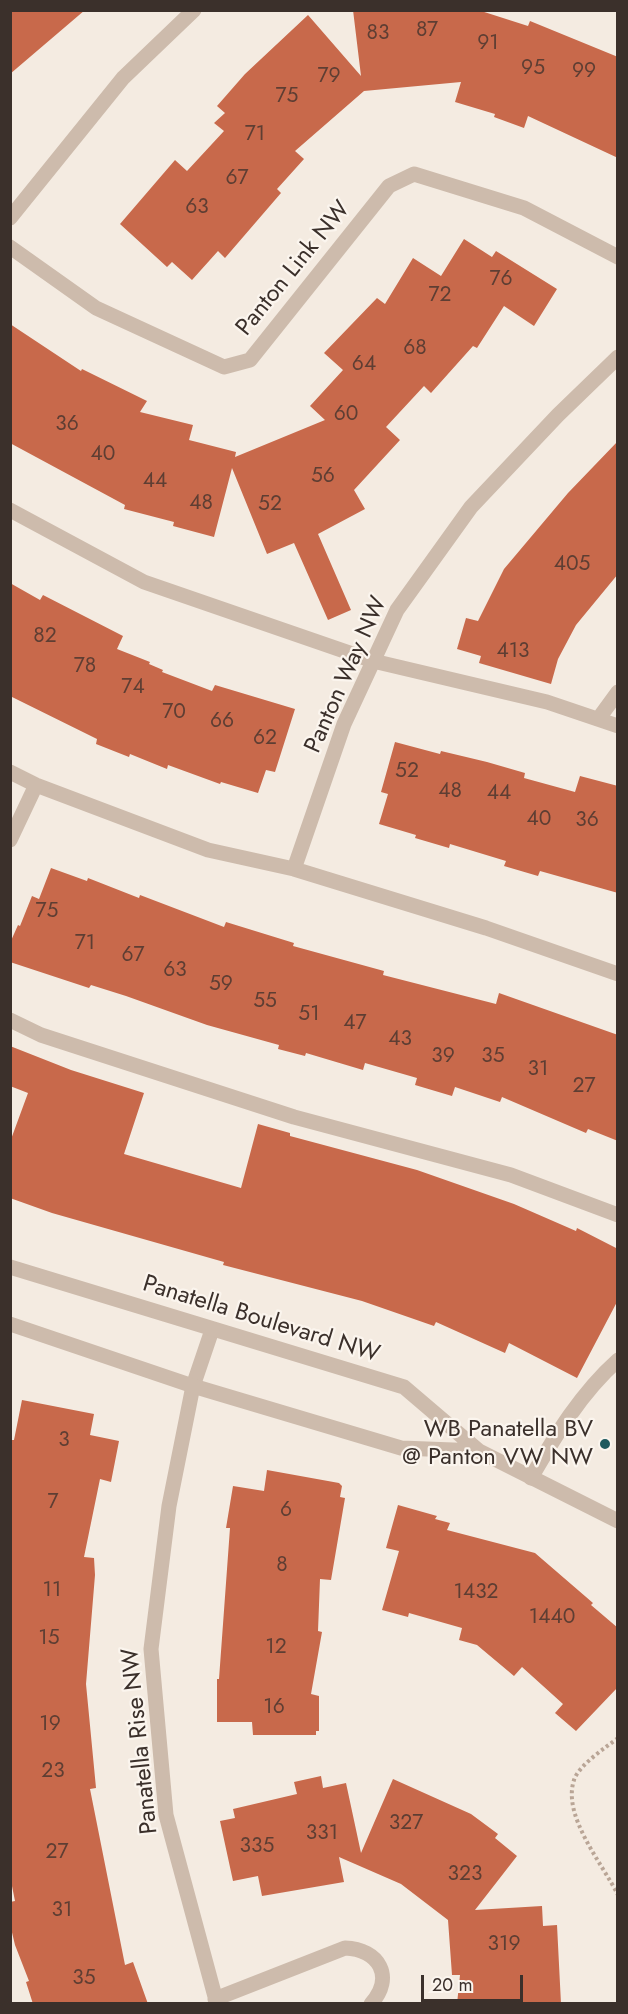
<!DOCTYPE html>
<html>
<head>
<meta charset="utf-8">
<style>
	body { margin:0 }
	#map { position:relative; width:628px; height:2014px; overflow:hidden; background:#f4ebe1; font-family:Jost,sans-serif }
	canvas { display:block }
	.frame { position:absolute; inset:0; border:12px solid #3b302b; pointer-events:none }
	.scale { position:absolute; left:421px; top:1975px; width:102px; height:27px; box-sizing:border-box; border:3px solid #3b302b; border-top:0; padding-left:8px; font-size:18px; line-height:21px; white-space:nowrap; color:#3b302b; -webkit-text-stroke:4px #fbf5ee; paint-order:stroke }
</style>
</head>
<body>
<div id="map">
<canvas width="628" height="2014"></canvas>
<div class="frame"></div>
<div class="scale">20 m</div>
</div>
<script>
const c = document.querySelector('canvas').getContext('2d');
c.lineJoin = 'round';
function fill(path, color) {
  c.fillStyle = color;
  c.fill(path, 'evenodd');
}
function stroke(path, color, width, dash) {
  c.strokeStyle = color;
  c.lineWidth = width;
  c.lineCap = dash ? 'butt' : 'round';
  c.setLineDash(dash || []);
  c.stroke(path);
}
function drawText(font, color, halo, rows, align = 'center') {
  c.font = font + ' Jost,sans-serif';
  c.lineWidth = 4.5;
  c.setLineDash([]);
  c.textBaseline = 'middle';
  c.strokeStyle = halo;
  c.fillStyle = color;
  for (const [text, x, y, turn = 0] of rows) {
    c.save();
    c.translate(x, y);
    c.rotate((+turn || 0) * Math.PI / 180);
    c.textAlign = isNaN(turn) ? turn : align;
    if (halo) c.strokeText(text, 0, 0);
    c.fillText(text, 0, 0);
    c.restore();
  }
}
fill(new Path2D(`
	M10,10H85L10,74Z
	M353,10H478L528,26L530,21L618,57V158L528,116L524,128L494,117L495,114L455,102L461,82L364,91L295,151L304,159L277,189L281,193L225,258L218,251L192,280L172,262L167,267L120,224L175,160L187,171L224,131L214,123L225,113L217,106L245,74L308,15L361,76Z
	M464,239L492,257L496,251L557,289L534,326L504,306L477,348L473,346L431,393L424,386L386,427L400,440L354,490L365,509L318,534L351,610L328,620L294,543L267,554L232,468L214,537L173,526L174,522L124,509L125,505L10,443V324L81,371L82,369L147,401L140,412L193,425L189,440L236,452L235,457L325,420L310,406L343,370L324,353L377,298L385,304L413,258L441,276Z
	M618,441V574L576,625L558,659L551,684L479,663L481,656L457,649L466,618L478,621L504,569L568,493Z
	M10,583L40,600L43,595L123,636L117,649L150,662L149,664L163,670L162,672L212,691L215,685L295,709L275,772L266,770L258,793L221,782L220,784L168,765L167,769L130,754L129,757L96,744L97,739L10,696Z
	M395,742L440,754L441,751L487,762L525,773L524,778L575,792L580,776L618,786V893L540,871L538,876L504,866L506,861L450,844L449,848L415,838L416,835L379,824L388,794L381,792Z
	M51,868L87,881L88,878L139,898L140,895L224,927L226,922L294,943L293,946L384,971L383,975L496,1004L499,993L618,1035V1141L588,1129L586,1133L502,1097L500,1102L455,1087L452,1096L415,1085L417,1078L365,1063L363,1070L306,1053L305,1056L278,1049L279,1045L207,1025L126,996L91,985L89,988L10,962V943L18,925L20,926L32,896L39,899Z
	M10,1046L71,1070L144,1093L124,1154L241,1188L258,1124L290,1133V1136L417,1170L514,1204L576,1231L577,1228L618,1249V1300L577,1378L509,1343L505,1353L436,1322L434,1326L362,1301L223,1265L224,1262L52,1213L10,1198V1142L28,1093L10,1086Z
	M22,1400L94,1414L90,1435L119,1441L111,1482L100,1479L84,1557L94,1558L95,1575L86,1684L96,1788L90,1789L125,1965L133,1962L148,2004H33L26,1982L29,1981L15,1945L10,1924V1902L15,1901L10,1876V1440H14Z
	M267,1470L339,1483L342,1486L340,1497L345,1498L331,1580L320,1579L318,1631L322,1632L311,1694L319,1696V1731H316V1735H253L252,1722H217V1679H219L230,1528H226L233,1486L264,1491Z
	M398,1505L437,1516L435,1519L450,1523L447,1530L535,1553L593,1603L591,1605L618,1628V1687L576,1731L555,1713L563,1704L522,1667L514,1676L477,1645L459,1640L462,1628L409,1613L408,1617L382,1610L399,1551L386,1548Z
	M321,1776L323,1788L346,1783L361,1853L393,1779L471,1814L498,1834L495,1838L517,1856L475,1910L542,1906L543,1926L557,1925L561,2004H457L460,1975H452L448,1920L401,1884L339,1857L344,1882L262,1896L258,1876L233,1881L220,1821L235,1818L233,1809L297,1794L294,1782Z`), '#c8694b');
stroke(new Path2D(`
	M618,1738C606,1747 578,1766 574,1780C562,1816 602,1863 618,1895`), '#b9a596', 4, [3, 3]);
stroke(new Path2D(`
	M10,218L123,78L194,10
	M10,510L144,582L373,661L547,702L618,726
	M599,718L618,692
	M10,1020L41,1035L294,1117L511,1175L618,1215
	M531,1478C555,1436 581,1393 618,1360`), '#cdbbac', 15);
stroke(new Path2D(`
	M10,247L96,308L224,367L250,360L389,186L414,174L524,208L618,257
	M10,772L36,785L208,850L294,869L486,928L618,974
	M10,840L36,785
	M294,869L344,724L397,610L471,507L558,415L618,357
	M212,1330L193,1386L169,1506L151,1649L166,1815L217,2004
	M215,1999L345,1948C379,1949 395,1977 371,2004`), '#cdbbac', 15);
stroke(new Path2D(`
	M10,1267L404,1387L479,1451L618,1521
	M10,1324L193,1386L401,1448L479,1451`), '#cdbbac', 15);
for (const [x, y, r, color] of [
	[605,1444,6,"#1f5a5e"]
]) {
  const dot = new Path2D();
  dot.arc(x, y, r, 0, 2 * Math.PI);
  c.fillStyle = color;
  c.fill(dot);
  stroke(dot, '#fbf5ee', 2);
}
drawText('21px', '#5e3e33', null, [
	["87",427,31],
	["83",378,34],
	["91",488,44],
	["95",533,69],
	["99",584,72],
	["79",329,77],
	["75",287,97],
	["71",255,135],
	["67",237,179],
	["63",197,208],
	["76",501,280],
	["72",440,296],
	["68",415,349],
	["64",364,365],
	["60",346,415],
	["36",67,425],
	["40",103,455],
	["56",323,477],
	["44",155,482],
	["48",201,504],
	["52",270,505],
	["405",572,565],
	["82",45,637],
	["413",513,652],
	["78",85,667],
	["74",133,688],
	["70",174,713],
	["66",222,722],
	["62",265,739],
	["52",407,772],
	["48",450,792],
	["44",499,794],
	["40",539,820],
	["36",587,821],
	["75",47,912],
	["71",85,944],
	["67",133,956],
	["63",175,971],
	["59",221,985],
	["55",265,1002],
	["51",309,1015],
	["47",355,1024],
	["43",400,1040],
	["39",443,1057],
	["35",493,1057],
	["31",538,1070],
	["27",584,1087],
	["3",64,1441],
	["7",53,1503],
	["6",286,1511],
	["8",282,1566],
	["11",52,1591],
	["1432",476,1593],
	["1440",552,1618],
	["15",49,1639],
	["12",276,1648],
	["16",274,1708],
	["19",50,1725],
	["23",53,1772],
	["327",406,1824],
	["331",322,1834],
	["335",257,1847],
	["27",57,1853],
	["323",465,1875],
	["31",62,1911],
	["319",504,1945],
	["35",84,1979]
]);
drawText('24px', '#3b302b', '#fbf5ee', [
	["Panton Link NW",294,269,-51],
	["Panton Way NW",347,675,-66],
	["Panatella Boulevard NW",261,1320,17],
	["Panatella Rise NW",141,1741,-96]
]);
drawText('24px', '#3b302b', '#fbf5ee', [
	["WB Panatella BV",593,1430],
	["@ Panton VW NW",593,1458]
], 'right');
</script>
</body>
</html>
